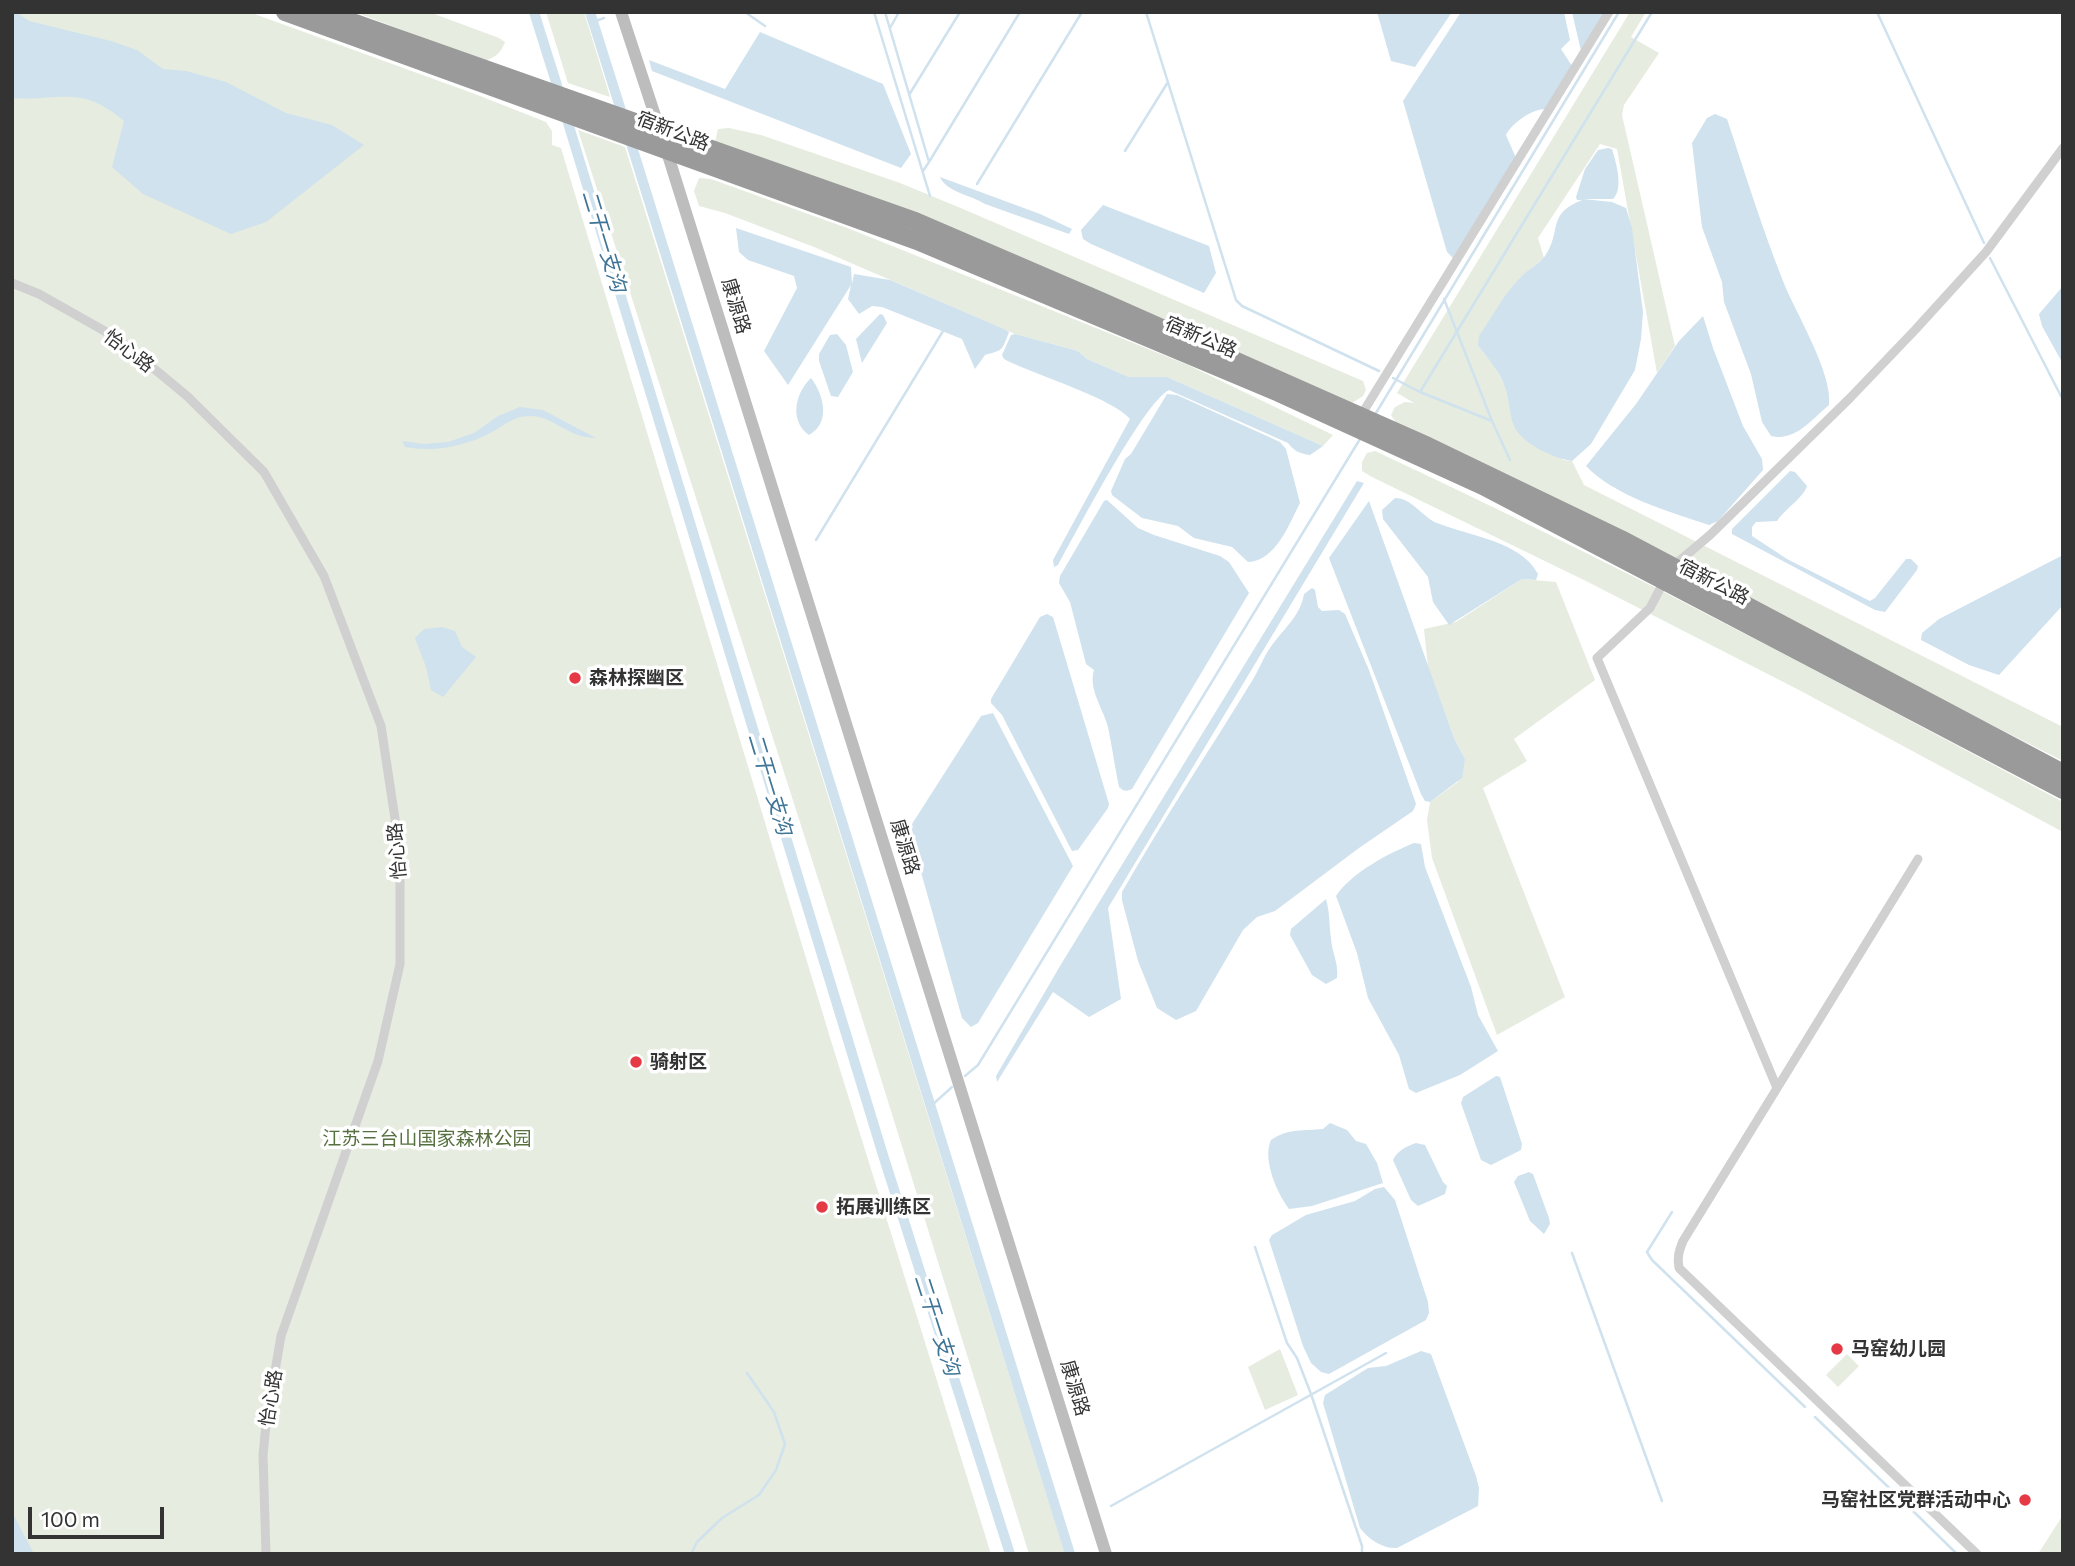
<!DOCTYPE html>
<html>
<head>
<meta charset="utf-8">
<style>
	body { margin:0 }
	#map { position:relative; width:2075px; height:1566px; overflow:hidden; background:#fff; font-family:Commissioner,sans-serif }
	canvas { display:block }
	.frame { position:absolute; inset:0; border:14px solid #333; pointer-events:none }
	.scale { position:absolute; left:28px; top:1507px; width:136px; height:32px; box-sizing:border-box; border:4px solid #333; border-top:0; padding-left:9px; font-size:21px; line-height:24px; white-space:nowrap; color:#333; -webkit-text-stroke:5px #fff; paint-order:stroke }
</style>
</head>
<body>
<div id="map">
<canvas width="2075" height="1566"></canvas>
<div class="frame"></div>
<div class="scale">100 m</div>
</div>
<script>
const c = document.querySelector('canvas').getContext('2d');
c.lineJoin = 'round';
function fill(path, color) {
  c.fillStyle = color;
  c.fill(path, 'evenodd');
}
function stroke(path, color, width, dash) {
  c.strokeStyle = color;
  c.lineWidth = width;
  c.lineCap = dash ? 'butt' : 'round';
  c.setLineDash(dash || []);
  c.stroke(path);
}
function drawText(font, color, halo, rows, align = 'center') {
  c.font = font + ' Commissioner,"Noto Sans SC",sans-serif';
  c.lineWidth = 7;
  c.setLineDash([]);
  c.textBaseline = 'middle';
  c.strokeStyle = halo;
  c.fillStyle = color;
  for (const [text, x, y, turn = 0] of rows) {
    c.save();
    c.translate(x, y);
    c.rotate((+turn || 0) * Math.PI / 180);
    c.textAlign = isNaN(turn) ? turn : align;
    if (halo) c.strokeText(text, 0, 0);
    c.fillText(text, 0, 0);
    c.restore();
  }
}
fill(new Path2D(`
	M12,12H249L475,94L546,122L552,131V145L561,148L832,1044L991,1554H12Z
	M355,12H429L499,38L505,42C501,53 495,58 484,61Z
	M546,12H584L610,97L568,83Z
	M1630,12H1646L1631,37L1659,53L1624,105L1622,115L1675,346L1657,373L1617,149L1600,144L1538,238L1544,258L1521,277L1478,346L1494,365L1505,386L1563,460L1572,461L1584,485L2063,727V761L1396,423L1391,415L1395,407L1405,402L1414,403L1397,393Z
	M729,128L761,135L900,183L963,209L1363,381L1366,390L1363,396L1352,403L715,142L718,129Z
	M578,130L625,147L1065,1554H1029L839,944Z
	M699,178L711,179L850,229L1188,365L1333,435L1323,446L1167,377H1129L1087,359L1078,351L1015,334L814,247L725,213L699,206L694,191Z
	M1375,451C1608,559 1836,681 2063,802V832L1799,690L1586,581L1372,477L1362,471V462L1367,453Z
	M1522,579L1556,582L1595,680L1514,739L1527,761L1483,788L1565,997L1497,1035L1432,858L1427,820L1430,802L1458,782L1465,759L1454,738L1428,667L1424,629L1456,622Z
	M1280,1349L1298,1395L1265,1410L1248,1367Z
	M1847,1354L1859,1366L1838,1387L1826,1375Z
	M2063,1515V1554H2038Z`), '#e6ecdf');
fill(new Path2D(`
	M12,12H16L29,21L111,41L137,50L163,69L186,71L226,82L286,113L332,125L364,145L266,222L231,234L143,194L112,167L124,121C81,84 61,101 12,98Z
	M1377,12H1452L1415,67L1391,61Z
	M1461,12H1564L1570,40L1561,49L1572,66L1546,109C1533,108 1512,123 1506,135L1516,158L1453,258L1447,252L1403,101Z
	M1572,12H1607L1581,51Z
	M760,32L883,84L911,154L901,168L652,71L649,60L725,89Z
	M1715,114L1727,119C1745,173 1762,228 1783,281C1795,312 1833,373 1829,405C1812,419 1795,442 1771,436L1762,422L1751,374L1724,302L1722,282L1702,227L1692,143L1707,118Z
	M1608,148L1612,149C1616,163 1624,188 1613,199H1583L1612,202L1626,208L1632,228L1643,312L1641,339L1635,370L1591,444L1572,461C1554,458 1527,446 1516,430C1509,418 1510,400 1505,387C1500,372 1488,358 1478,346L1479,336C1492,317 1504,294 1520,278C1528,269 1538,265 1545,256C1562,232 1546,214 1582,200H1577L1576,197L1585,169L1598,150Z
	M940,177L1040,214L1072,229L1069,234L985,204C971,195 946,192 940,177Z
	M1103,205L1209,246L1216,273L1204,293L1091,244L1083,239L1081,230Z
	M736,228L851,267L852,284L854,274L890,280L1004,329L1009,332C1002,350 1004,350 985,355L975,369L962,339L882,307L872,306L859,314L848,299L851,285L788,385L764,351L797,288L794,276L748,260L739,252Z
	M2063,286V364L2042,326L2039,314Z
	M880,314L883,315L887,323L862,363L856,339Z
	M1703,316L1713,348L1743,426L1762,459L1763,470L1718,521L1709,525C1670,512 1614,496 1586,466L1636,404L1679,341Z
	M837,334L846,345L853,372L838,397L831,396L819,361V354L830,335Z
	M1015,334L1078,351L1087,359L1129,377H1167L1323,446L1310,455C1300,454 1294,451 1288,443L1169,390C1143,403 1076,533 1058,565L1054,567L1053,560L1130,419C1113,398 1032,374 1004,359L1002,355L1011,335Z
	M811,378C824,395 831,423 809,435C789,421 795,393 811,378Z
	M1167,394L1177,395L1280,442L1286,449L1300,503C1289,524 1276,561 1248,562L1232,547L1194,538L1178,526L1142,518L1112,495L1111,491L1125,459L1131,454Z
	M520,407L543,410L596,438C567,438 553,415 529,416C513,416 504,426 490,433C463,447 435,452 405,447L402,441L424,444L448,442L474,433L498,416Z
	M1790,471L1795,472L1807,486C1804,497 1785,509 1777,521L1756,522L1752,527V536L1787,559L1870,601L1875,598L1906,559H1911L1918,566L1917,570L1885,612L1875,610L1732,534V529Z
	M1357,481L1364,483L1108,908L1121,999L1089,1017L1053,992L997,1082L996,1076L1060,966Z
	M1395,498C1412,498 1422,517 1437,523C1469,536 1521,541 1538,574L1536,580L1522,579L1449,625L1433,602L1428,577L1383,519L1382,510Z
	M1107,500L1138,528L1154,535L1220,556L1229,562L1249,593L1132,789C1126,792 1123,791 1119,787C1115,767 1112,747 1108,727C1103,708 1088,689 1094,670L1086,664L1070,602L1059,583L1060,576L1104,501Z
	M1369,501L1454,738L1465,759L1462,778L1430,802L1425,801L1421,794L1329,558Z
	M2063,555V605L1999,675L1969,665L1921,640L1922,633L1939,619Z
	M1312,588L1315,590L1318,607L1322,611L1339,610L1345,614L1369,670L1416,804L1413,811L1359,848L1275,911L1257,917L1243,930L1196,1011L1176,1020L1157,1008L1138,961L1122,900V892C1163,820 1209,751 1252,681C1259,670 1263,658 1270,648C1283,629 1300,617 1304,594Z
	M1047,614L1053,617L1109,804L1108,808L1078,850L1072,851L1002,715L991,703V699L1040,617Z
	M442,627L455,631L462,647L476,657L443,697L431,690L426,667L415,638L424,629Z
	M993,713L1073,866L978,1023L971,1027L962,1018L910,833L912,824L981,716Z
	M1414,843L1421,844L1425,867L1471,987L1478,1015L1498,1051L1460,1075L1416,1093L1409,1089L1399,1055L1368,998L1357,953L1336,896C1351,873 1389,853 1414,843Z
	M1326,899C1330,913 1329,925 1331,939C1332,953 1339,964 1337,978L1326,984L1312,975L1290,935L1291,929Z
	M1496,1076L1500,1077L1522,1144L1521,1150L1491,1165L1481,1160L1461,1103L1463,1097Z
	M1330,1123L1347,1130L1356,1141L1366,1144L1377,1163L1383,1183L1312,1206L1289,1209C1277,1193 1262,1159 1271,1140C1288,1128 1304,1131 1323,1129Z
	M1416,1143L1425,1145L1443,1182L1447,1186L1445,1194L1418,1206L1411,1200L1393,1160C1397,1151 1407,1146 1416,1143Z
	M1529,1172L1533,1174L1549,1218L1550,1224L1544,1234L1530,1221L1514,1182L1518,1176Z
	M1384,1187L1395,1200L1428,1302L1429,1313L1426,1320L1329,1374L1321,1372L1311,1363L1303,1346L1269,1240L1272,1235L1306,1215L1355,1201L1375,1189Z
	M1421,1351L1431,1354L1476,1476L1479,1488L1478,1506L1397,1548C1383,1549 1368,1539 1360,1528L1323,1403L1325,1395L1368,1368L1386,1366Z
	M12,1512L34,1554H12Z`), '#cfe2ee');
stroke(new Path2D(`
	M745,12L765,26
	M874,12L930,196
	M885,12L929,162L923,171
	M1146,12L1236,300L1242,306L1379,371
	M1877,12L1984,243
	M593,22L604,18
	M890,28L899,12
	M909,95L960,12
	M1125,151L1168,82
	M929,162L1020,12
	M977,184L1082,12
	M1990,258L2063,400
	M1444,299L1492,421L1510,460
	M1393,378L1420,392L1492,421
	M1420,392L1652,12
	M1376,413L1619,12
	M816,540L943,331
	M965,1076L978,1065L1360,439
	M931,1106L952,1087
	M1672,1212L1647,1252L1652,1260L1805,1407
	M1255,1247L1287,1343L1297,1358L1311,1394L1362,1546V1554
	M1572,1253L1662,1501
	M1815,1417L1906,1504
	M1111,1506L1386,1353
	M1913,1511L1957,1554
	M691,1554L697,1542L722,1518L759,1495L776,1470L785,1444L774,1412L747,1373`), '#cfe2ee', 2.5);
stroke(new Path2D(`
	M534,12L560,95
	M590,12L624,120
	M565,113L883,1155L1010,1554
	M629,137L1070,1554`), '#cfe2ee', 10);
stroke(new Path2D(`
	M12,283L39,294L117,338L187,396L264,472L324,576L381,726L400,852V964L378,1061L281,1336L266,1424L263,1455L266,1554
	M1360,417L1609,12
	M1671,568L1710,535L1850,398L1915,330L1986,252L2063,148
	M1664,581L1650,608L1597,658L1777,1088
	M1918,859L1683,1241C1679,1251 1677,1257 1679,1268L1977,1554`), '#d0d0d0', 9);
stroke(new Path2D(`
	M621,12L667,152L1106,1554`), '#bdbdbd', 12);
stroke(new Path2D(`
	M285,12L917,241L1279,393L1483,486L2063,790
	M324,12L915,221L1101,301L1428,446L1621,539L2063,773`), '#9a9a9a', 18);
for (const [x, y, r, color] of [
	[575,678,7,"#e63946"],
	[636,1062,7,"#e63946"],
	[822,1207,7,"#e63946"],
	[1837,1349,7,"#e63946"],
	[2025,1500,7,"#e63946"]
]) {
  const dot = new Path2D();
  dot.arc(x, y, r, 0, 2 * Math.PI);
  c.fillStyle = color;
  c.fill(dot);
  stroke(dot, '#fff', 2.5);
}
drawText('19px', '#333', '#fff', [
	["宿新公路",673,131,21],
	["康源路",736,306,73],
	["宿新公路",1201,337,23],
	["怡心路",129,351,37],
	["宿新公路",1714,582,27],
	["康源路",905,847,73],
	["怡心路",397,851,-95],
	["康源路",1075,1388,73],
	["怡心路",271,1398,-81]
]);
drawText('bold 19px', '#333', '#fff', [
	["森林探幽区",589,678],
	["骑射区",650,1062],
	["拓展训练区",836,1207],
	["马窑幼儿园",1851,1349],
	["马窑社区党群活动中心",2011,1500,"right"]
], 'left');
drawText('19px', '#56703f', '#fff', [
	["江苏三台山国家森林公园",427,1139]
]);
drawText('italic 21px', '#3f7597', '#fff', [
	["二干一支沟",604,241,73],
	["二干一支沟",770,784,73],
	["二干一支沟",937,1325,72]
]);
</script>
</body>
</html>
